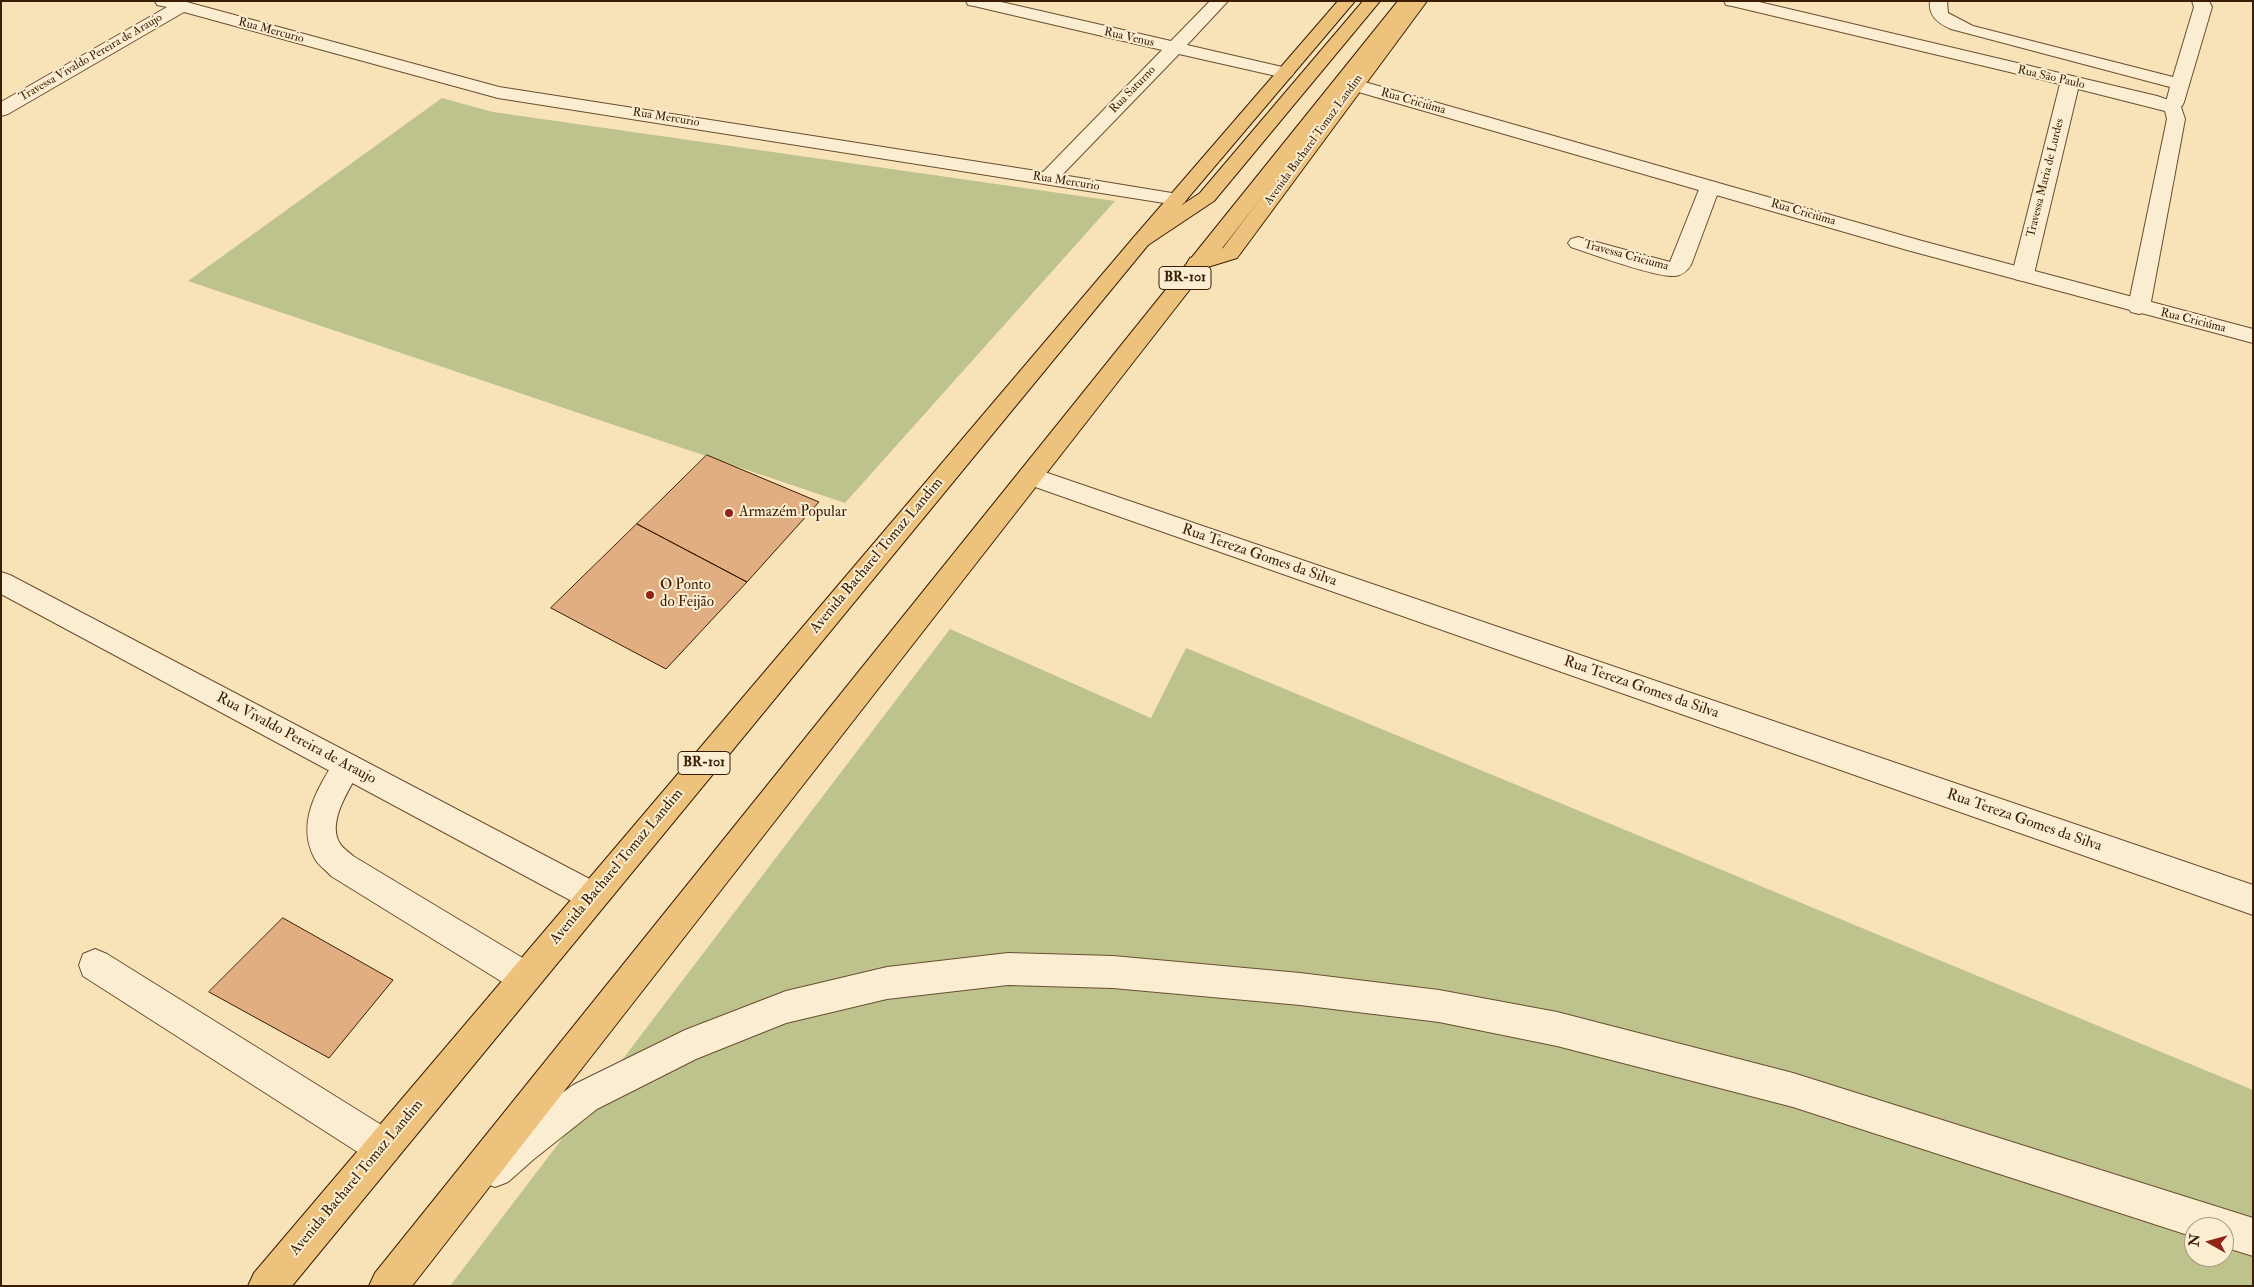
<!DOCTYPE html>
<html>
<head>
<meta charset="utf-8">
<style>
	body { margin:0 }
	#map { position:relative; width:2254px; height:1287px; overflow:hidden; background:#f8e3b8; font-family:"IM FELL Double Pica",serif }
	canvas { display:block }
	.frame { position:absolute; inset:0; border:2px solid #3a1d03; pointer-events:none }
	.north { position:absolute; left:2184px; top:1217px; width:50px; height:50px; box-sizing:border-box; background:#faedd1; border:1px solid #ad9a7f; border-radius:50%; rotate:277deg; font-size:14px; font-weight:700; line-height:20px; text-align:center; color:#3a1d03 }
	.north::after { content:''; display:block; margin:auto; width:18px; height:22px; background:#8f2418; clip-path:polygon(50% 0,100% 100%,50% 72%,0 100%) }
</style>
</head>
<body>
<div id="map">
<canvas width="2254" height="1287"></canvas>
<div class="frame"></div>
<div class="north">N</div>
</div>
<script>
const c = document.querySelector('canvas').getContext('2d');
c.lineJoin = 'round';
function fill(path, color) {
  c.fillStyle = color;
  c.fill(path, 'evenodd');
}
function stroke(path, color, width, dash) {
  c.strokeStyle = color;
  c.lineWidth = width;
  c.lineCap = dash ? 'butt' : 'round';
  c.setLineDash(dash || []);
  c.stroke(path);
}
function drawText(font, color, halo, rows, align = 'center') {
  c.font = font + ' "IM FELL Double Pica",serif';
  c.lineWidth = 4;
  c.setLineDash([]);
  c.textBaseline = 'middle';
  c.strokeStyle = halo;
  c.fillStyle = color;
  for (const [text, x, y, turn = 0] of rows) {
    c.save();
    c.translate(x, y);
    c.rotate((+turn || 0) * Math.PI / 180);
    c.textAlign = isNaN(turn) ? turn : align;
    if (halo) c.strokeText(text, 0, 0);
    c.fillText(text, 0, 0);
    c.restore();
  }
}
fill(new Path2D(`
	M442,98L493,112L1115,201L845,503L188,281Z
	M950,629L1151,718L1186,648L2253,1090V1286H450ZM2194,1227H2224V1257H2194Z`), '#bec38e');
const building = new Path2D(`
	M707,455L819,502L747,582L637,524Z
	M637,524L747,582L666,669L551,608Z
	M283,918L393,980L329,1058L209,992Z`);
fill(building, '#e0ae81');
stroke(building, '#3a1d03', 1);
const service = new Path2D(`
	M1930,1H1947L1948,13L1973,26L2173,77L2194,7L2192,1H2209L2212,7L2184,102L2182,106L2175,108L2168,106L2166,102L2170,87L1951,29C1939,24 1928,16 1930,1Z
	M347,753L357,757L362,766C352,786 327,819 339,842C342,848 349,852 353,856L536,966L540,977L536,988L524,993L512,988L331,876C326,870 319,866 315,859C295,823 318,788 337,757Z
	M95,949L107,954L396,1134L401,1147L396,1160L383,1165L370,1160L83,976L79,965L83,954Z`);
const minor = new Path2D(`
	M155,1H183L499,87L1043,172L1162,50L974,6L968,5L966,1H997L1171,41L1210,1H1228L1187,45L1291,69L1294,73L1291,77L1285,78L1179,54L1062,175L1184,195L1187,199L1184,203L1177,205L498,98L184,12L8,114L1,116V102L167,7L157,5Z
	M1724,1H1755L2157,96L2180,104L2185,119L2150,307L2147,312L2139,314L2131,312L2128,307L2167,119L2165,111L2078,89L2034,274L2031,279L2023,281L2015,279L2012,274L2060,84L1732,6L1726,5Z
	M1710,181L1717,183L1720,187L1691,265C1687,271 1683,275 1675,276C1657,278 1592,254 1571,247L1568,243L1571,239L1578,237L1670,262L1700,187L1703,183Z
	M1030,467L2253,885V915L1021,482L1018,476L1021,470Z
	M1008,953L1113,956L1300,973L1439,990L1557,1012L1793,1073L2253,1218V1256L2224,1247V1227H2194V1237L1793,1107L1557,1046L1439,1022L1300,1005L1113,988L1008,985L887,999L786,1023L696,1059L597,1109L534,1159L508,1182L495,1187L482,1182L477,1169L482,1156L508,1133L573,1085L685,1030L786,991L887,967Z`);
const tertiary = new Path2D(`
	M1354,79L1922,241L2253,329V343L1907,250L1348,89L1345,85L1348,81Z
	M1,572L10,575L603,886L608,896L603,906L592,911L581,906L1,594Z`);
const primary = new Path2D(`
	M1338,1H1355L1148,245L1141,247L1134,245L1131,241L1134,237Z
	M1410,1H1427L1237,258L1198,270L1190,268L1187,263L1190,258L1223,248Z`);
const trunk = new Path2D(`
	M1363,1H1380L1214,201L1148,245L292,1286H248L254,1273L1134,237L1200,193Z
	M1398,1H1415L412,1286H369L375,1273Z`);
stroke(service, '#6a4e30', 2);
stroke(minor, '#6a4e30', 2);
stroke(tertiary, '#6a4e30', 2);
stroke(primary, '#3a1d03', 2);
stroke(trunk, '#3a1d03', 2);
fill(service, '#faedd1');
fill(minor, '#faedd1');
fill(tertiary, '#faedd1');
fill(primary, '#ecc27c');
fill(trunk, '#ecc27c');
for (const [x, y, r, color] of [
	[729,513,5,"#8f2418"],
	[650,595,5,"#8f2418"]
]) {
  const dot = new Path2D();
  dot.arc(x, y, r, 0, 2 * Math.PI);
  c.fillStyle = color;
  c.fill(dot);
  stroke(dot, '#faedd1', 2);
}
drawText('12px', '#3a1d03', '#faedd1', [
	["Rua Mercurio",271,31,15],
	["Rua Venus",1129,38,13],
	["Travessa Vivaldo Pereira de Araujo",91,58,-30],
	["Rua São Paulo",2051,78,13],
	["Rua Saturno",1133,90,-46],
	["Rua Criciúma",1413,102,16],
	["Rua Mercurio",666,118,9],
	["Avenida Bacharel Tomaz Landim",1314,140,-54],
	["Travessa Maria de Lurdes",2046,178,-76],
	["Rua Mercurio",1066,182,9],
	["Rua Criciúma",1803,213,16],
	["Travessa Criciuma",1626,256,15],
	["Rua Criciúma",2193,321,14]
]);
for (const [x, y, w] of [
	[1185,278,52],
	[704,763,52]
]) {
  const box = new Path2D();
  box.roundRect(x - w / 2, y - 11.5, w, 23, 4);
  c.fillStyle = '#faedd1';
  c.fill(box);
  stroke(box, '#3a1d03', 1);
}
drawText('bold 14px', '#3a1d03', null, [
	["BR-101",1185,278],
	["BR-101",704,763]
]);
drawText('15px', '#3a1d03', '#faedd1', [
	["Armazém Popular",739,513],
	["O Ponto",660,586],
	["do Feijão",660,603]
], 'left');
drawText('15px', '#3a1d03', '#faedd1', [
	["Avenida Bacharel Tomaz Landim",877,556,-50],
	["Rua Tereza Gomes da Silva",1259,556,19],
	["Rua Tereza Gomes da Silva",1641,688,19],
	["Rua Vivaldo Pereira de Araujo",296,739,28],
	["Rua Tereza Gomes da Silva",2024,821,19],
	["Avenida Bacharel Tomaz Landim",617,867,-50],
	["Avenida Bacharel Tomaz Landim",357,1178,-50]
]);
</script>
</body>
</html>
